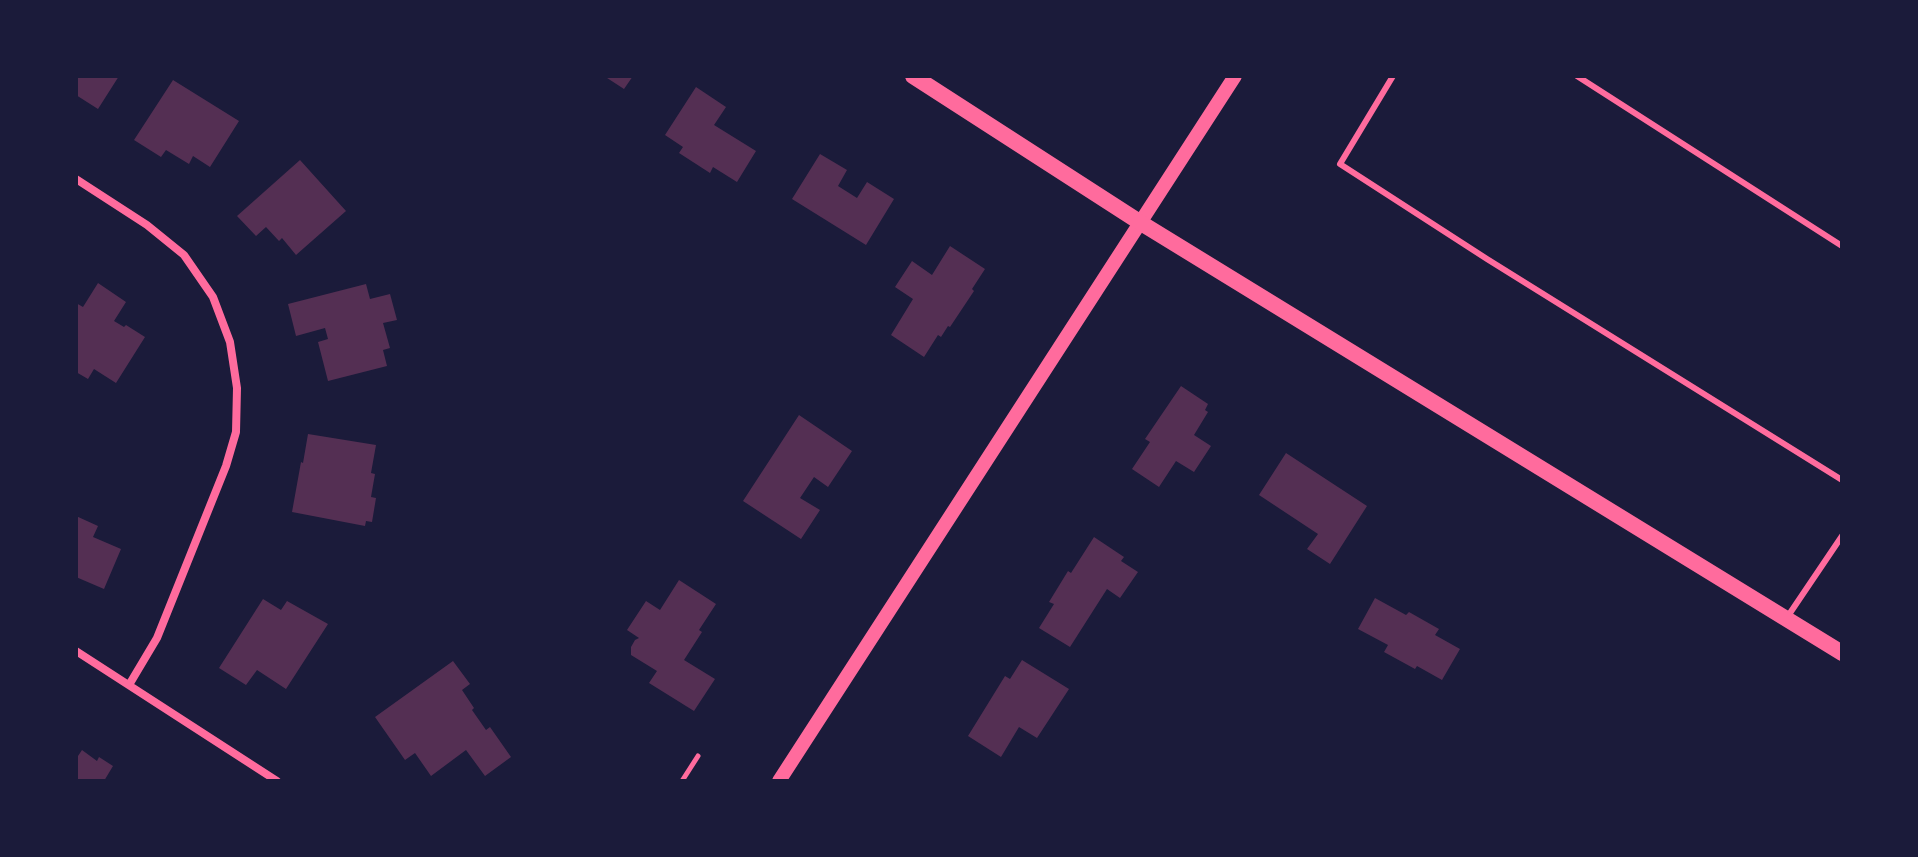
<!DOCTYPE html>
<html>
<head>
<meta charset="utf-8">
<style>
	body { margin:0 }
	#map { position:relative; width:1918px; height:857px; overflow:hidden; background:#1b1b3a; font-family:Ubuntu,sans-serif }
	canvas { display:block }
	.frame { position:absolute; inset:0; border:78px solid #1b1b3a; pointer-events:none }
</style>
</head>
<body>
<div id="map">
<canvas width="1918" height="857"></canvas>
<div class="frame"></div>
</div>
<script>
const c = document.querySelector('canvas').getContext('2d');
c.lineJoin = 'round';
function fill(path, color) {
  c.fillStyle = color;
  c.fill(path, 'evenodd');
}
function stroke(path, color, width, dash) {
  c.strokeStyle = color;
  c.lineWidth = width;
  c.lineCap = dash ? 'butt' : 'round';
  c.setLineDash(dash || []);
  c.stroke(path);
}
fill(new Path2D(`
	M76,76H119L98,109L76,95Z
	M604,76H633L624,89Z
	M173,80L239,121L210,167L193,156L189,164L166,150L161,157L134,140Z
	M696,87L726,107L714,125L756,151L737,182L713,167L710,173L679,153L683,147L665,135Z
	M820,154L847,170L838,186L857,198L867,182L894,199L866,245L792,199Z
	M300,160L346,211L296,255L282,238L279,241L266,227L256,236L237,216Z
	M950,246L985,269L972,289L974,291L950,327L948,326L941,337L938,335L924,357L891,335L913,299L895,287L912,261L932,275Z
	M98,283L126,302L114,321L124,327L126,325L145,337L116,383L94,369L88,379L76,372V303L83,307Z
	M366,284L370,299L390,294L397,320L383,323L390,348L383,350L387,366L328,381L318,342L328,339L325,328L296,336L288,304Z
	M1181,386L1208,404L1205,410L1208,412L1194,435L1211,446L1194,472L1176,461L1159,487L1132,469L1150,442L1145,439Z
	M799,415L852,451L828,487L814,477L800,498L820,510L801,539L743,501Z
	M308,434L376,445L371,473L375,474L371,497L376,498L372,522L366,521L365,526L292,512L301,462L303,463Z
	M1286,453L1367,506L1330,564L1307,549L1318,534L1259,495Z
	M76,516L98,526L93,537L121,549L104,589L76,577Z
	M1094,537L1124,557L1121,561L1138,572L1120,598L1107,589L1070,647L1039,628L1054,604L1049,602L1068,571L1071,573Z
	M679,580L716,604L699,630L702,632L684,660L715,679L694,711L649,683L657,671L631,655V647L635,640L639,638L627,630L646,601L660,610Z
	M1375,598L1406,615L1409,612L1439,629L1435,635L1460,649L1442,680L1417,666L1415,669L1384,652L1388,645L1358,629Z
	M263,599L281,610L287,601L328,624L286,689L257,670L246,685L219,668Z
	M1022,660L1069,689L1037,738L1019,727L1001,757L968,736L1005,676L1010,679Z
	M453,661L470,684L462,690L474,708L472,710L486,730L490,727L511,757L485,776L466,750L431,776L415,753L405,760L375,717Z
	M82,750L97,761L99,757L113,766L104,781H76V759Z`), '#542f53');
stroke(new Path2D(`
	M682,781L698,756`), '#ff6b9d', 5);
stroke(new Path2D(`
	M1393,76L1340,164L1487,259L1842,480
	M1577,76L1842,246
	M1788,616L1842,536`), '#ff6b9d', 6);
stroke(new Path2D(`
	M76,179L147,225L184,255L213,297L230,342L237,388L236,432L226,466L157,638L129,685
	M76,651L277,781`), '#ff6b9d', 8);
stroke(new Path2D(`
	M779,781L1235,76`), '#ff6b9d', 14);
stroke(new Path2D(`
	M913,76L1141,223L1842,653`), '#ff6b9d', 16);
</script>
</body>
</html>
